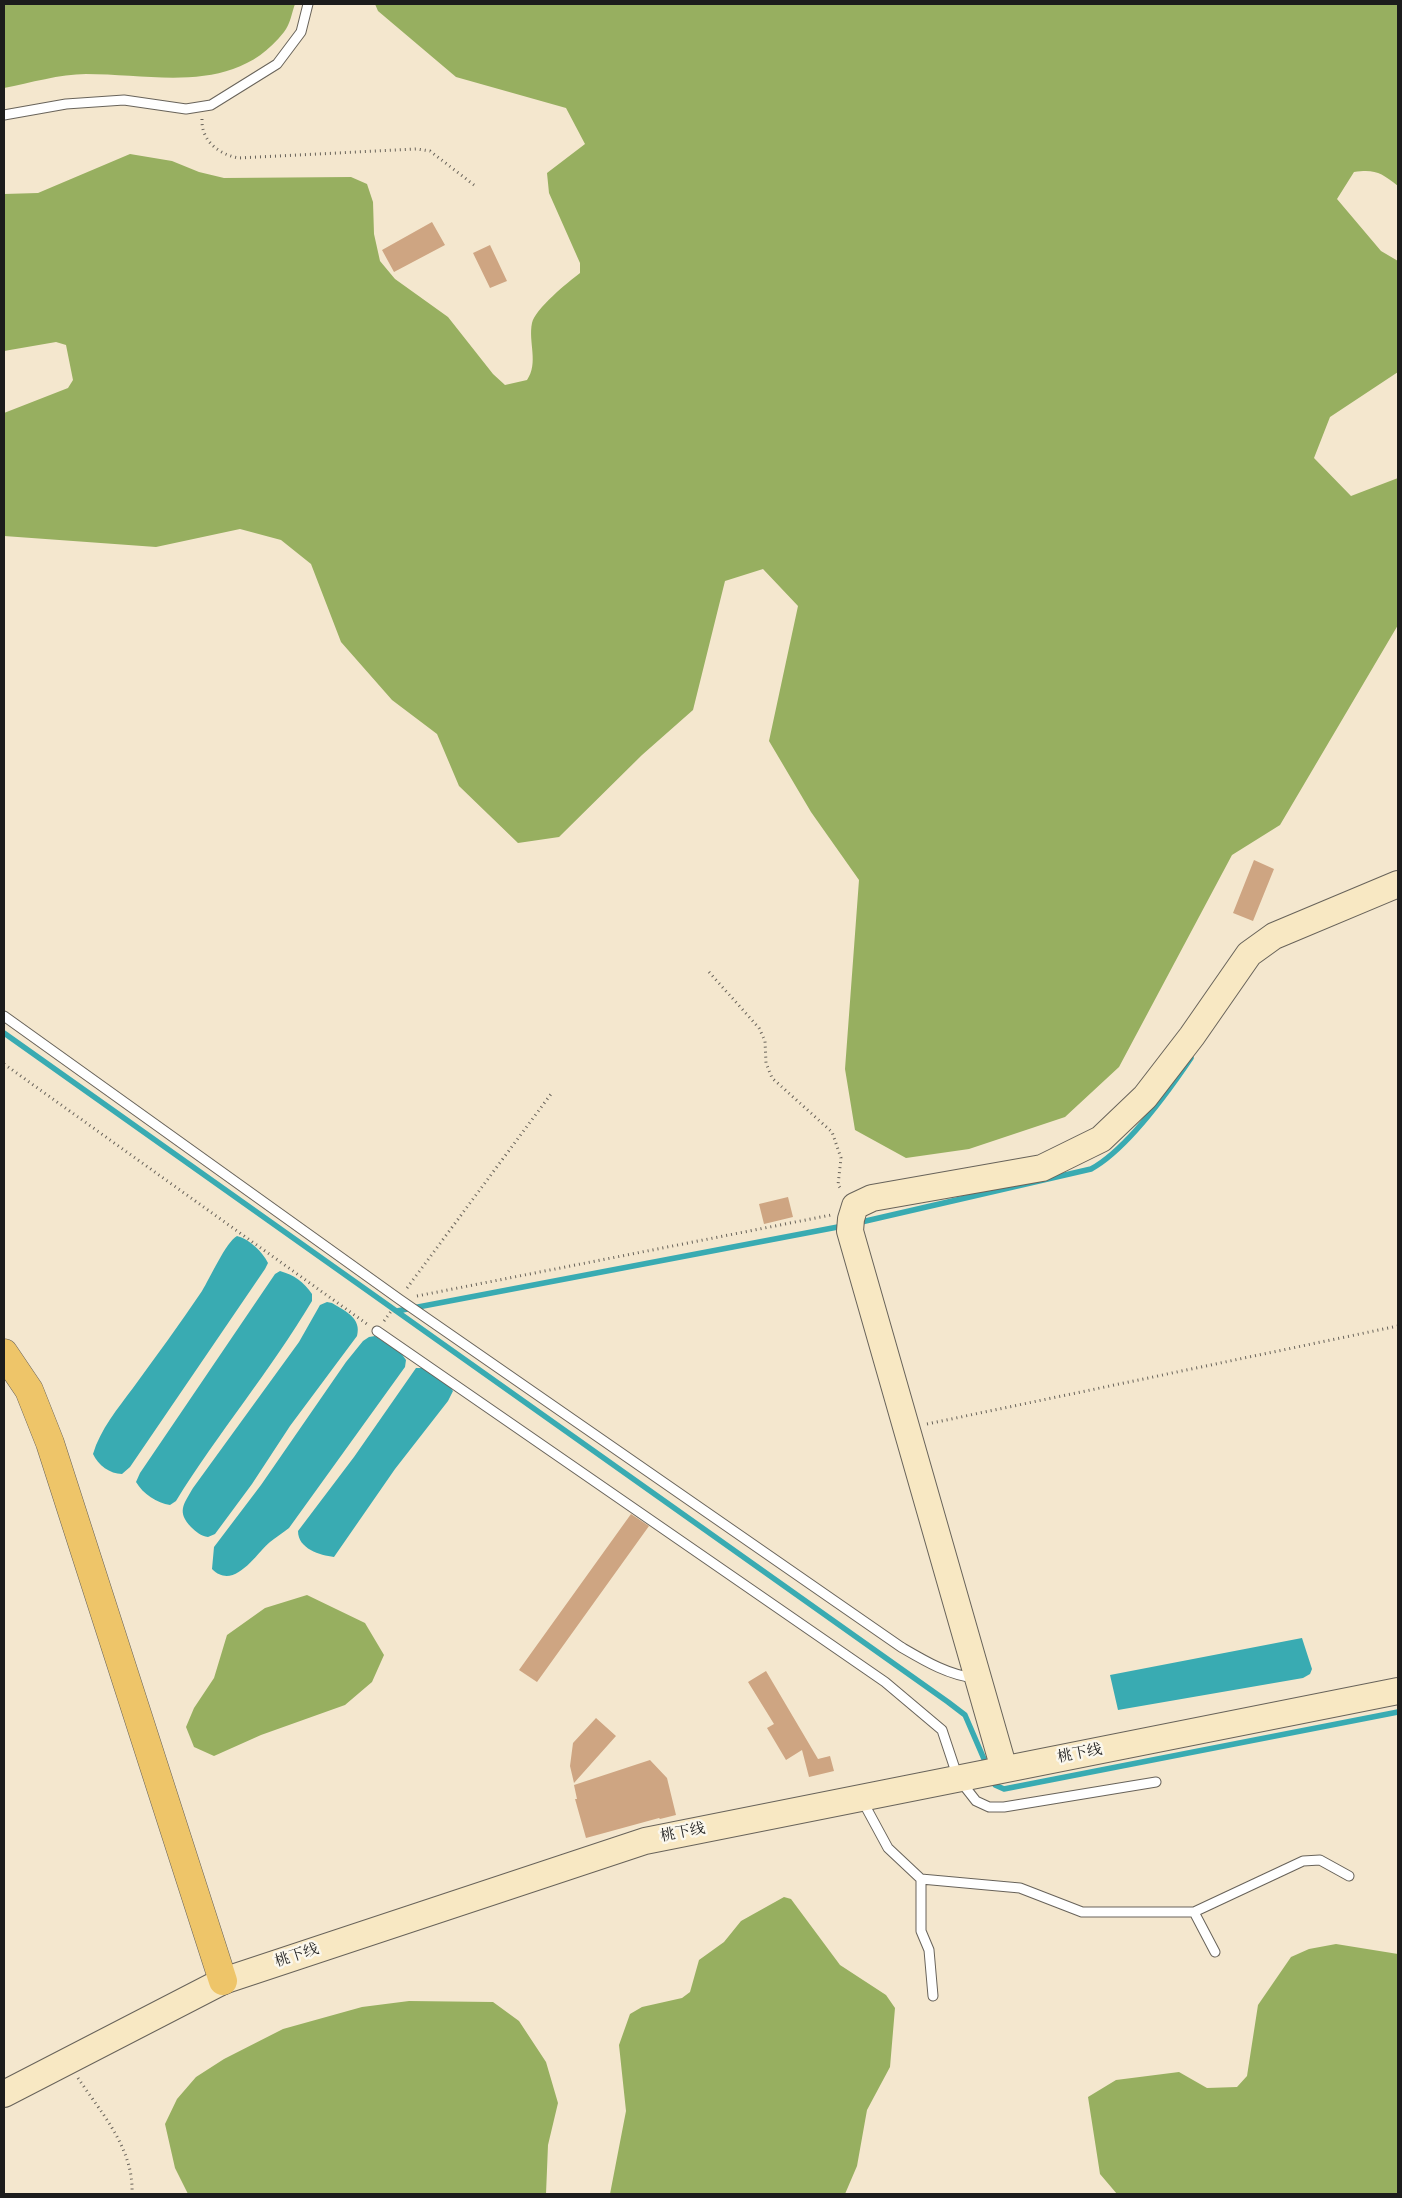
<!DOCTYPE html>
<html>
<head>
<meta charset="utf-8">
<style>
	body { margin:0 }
	#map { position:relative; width:1402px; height:2198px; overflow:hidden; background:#f4e7ce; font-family:"IM FELL French Canon",serif }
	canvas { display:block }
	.frame { position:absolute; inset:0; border:5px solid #1c1c1c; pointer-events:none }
</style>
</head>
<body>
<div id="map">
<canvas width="1402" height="2198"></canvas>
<div class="frame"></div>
</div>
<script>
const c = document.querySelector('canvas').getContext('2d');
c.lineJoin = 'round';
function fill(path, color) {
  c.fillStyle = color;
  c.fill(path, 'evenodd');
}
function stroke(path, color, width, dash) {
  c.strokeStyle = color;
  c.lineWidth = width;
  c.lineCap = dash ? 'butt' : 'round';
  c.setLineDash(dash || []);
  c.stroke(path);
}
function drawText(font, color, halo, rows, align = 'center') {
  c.font = font + ' "IM FELL French Canon","Noto Serif SC",serif';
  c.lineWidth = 5;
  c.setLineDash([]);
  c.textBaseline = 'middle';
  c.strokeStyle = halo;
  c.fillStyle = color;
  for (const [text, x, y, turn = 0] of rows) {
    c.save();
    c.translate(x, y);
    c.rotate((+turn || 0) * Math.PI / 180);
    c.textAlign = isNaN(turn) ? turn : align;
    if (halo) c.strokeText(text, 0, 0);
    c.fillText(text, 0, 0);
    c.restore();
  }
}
fill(new Path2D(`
	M4,4H295C292,12 290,25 284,32C234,96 156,74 86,74C60,74 30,83 4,88Z
	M375,4H1398V186C1381,173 1376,169 1354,172L1337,199L1381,251L1398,261V372L1330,417L1314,458L1351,496L1398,478V625L1280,825L1232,855L1119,1067L1065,1117L969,1149L906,1158L855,1130L845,1069L859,880L811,812L769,741L798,606L763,569L725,581L693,710L642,755L559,837L518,843L459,786L437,734L392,700L341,642L311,564L281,540L240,529L156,547L4,536V413L68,388L73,380L66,345L56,342L4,351V194L38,193L130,154L172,161L199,172L224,178L351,177L367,184L373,202L374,234L380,261L395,279L448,317L493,374L505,385L527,380C539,363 528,342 532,323C535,309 568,282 580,273V263L549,193L547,173L585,144L566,108L456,77L378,11Z
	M307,1595L365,1623L384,1655L372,1682L345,1705L261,1735L214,1756L194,1747L186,1727L194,1708L214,1678L227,1635L265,1608Z
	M784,1897L791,1899L840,1965L886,1995L895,2008L890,2067L867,2110L857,2166L845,2194H610L626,2111L619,2045L630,2014L642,2007L682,1998L690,1992L699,1960L724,1942L741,1921Z
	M1336,1944L1398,1954V2194H1117L1100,2174L1088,2097L1116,2080L1179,2072L1207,2088L1237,2087L1247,2076L1258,2005L1291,1957L1309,1949Z
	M409,2001L493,2002L519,2021L546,2062L558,2103L548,2145L546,2194H188L175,2168L165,2124L177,2099L196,2077L224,2059L283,2029L362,2007Z`), '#97af60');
fill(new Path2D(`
	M237,1236C249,1239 262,1251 268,1263L265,1269L130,1467L122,1474C110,1474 98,1465 93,1454C100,1430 118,1408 133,1388C156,1356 180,1324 202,1291C210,1278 226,1242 237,1236Z
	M280,1271C294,1275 304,1282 312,1294V1301C271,1370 218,1433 176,1501L170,1505C157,1503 143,1494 136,1482L140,1473L275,1274Z
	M327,1302L332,1303C345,1311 362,1318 357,1336L290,1426L252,1484L215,1534L208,1537C201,1536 196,1532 191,1527C177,1512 183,1505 193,1488L299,1342L320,1305Z
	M375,1336L401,1353L406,1360L405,1367L289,1528C283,1533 276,1537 270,1542C255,1555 234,1591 212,1569L214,1547L261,1485L346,1362L363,1341L369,1337Z
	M416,1368H424L450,1387L453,1391L448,1401L395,1469L334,1557C320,1555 298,1549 298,1531L354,1457Z
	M1302,1638L1312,1669L1310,1674L1303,1678L1118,1710L1110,1675Z`), '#39abb2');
stroke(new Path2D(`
	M4,1033L948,1702L965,1715L987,1766
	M857,1223L1091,1169C1126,1150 1168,1092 1191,1058
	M397,1311L843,1226
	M993,1779L995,1785L1004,1789L1398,1712`), '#39abb2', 5.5);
fill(new Path2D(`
	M432,222L445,245L394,272L382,250Z
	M490,245L507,281L490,288L473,253Z
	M1254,860L1274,869L1253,921L1233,913Z
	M788,1197L793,1217L764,1224L759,1204Z
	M631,1514L649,1526L537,1682L519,1670Z
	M766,1671L818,1759L830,1756L834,1771L809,1777L802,1750L786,1760L767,1728L774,1724L748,1682Z
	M596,1718L616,1736L574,1783L570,1766L573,1743Z
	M650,1760L667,1778L676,1815L660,1819L659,1818L586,1838L575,1799H577L574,1785Z`), '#cea582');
const lane = new Path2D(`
	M4,115L66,104L124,100L186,109L211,105L277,64L301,32L308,4
	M4,1016L399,1299L901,1647C925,1661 948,1675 975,1678
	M377,1331L885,1682L942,1730L958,1778L976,1801L989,1807H1004L1156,1782
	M862,1800L888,1848L921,1879L1020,1888L1082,1912H1194L1215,1952
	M921,1879V1931L929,1950L933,1996
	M1194,1912L1303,1861L1320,1860L1349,1876`);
const secondary = new Path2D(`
	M1004,1769L850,1231L851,1219L855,1206L872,1198L1042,1168L1101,1139L1145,1097L1192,1036L1249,954L1274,936L1398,884
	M4,2094L223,1981L645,1841L1398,1691`);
const highway = new Path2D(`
	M4,1353L29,1390L50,1443L223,1981`);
stroke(lane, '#68635a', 11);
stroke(secondary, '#68635a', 28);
stroke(highway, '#68635a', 29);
stroke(new Path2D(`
	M202,119C201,141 219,154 238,158L417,149L430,151L474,185
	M709,972L759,1028L765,1041L766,1063L772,1078L832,1132L841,1158L838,1185L841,1189
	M4,1064L367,1324
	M407,1288L551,1094
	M417,1296L831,1215
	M384,1321L392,1310
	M927,1424L1398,1326
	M78,2078C102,2114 134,2149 132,2194`), '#68635a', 3, [1, 4]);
stroke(lane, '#fff', 9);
stroke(secondary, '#f8e8c3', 26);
stroke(highway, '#eec569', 28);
drawText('15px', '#1c1c1c', '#fbf7ec', [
	["桃下线",1080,1754,-11],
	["桃下线",683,1833,-11],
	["桃下线",297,1956,-18]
]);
</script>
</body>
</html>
